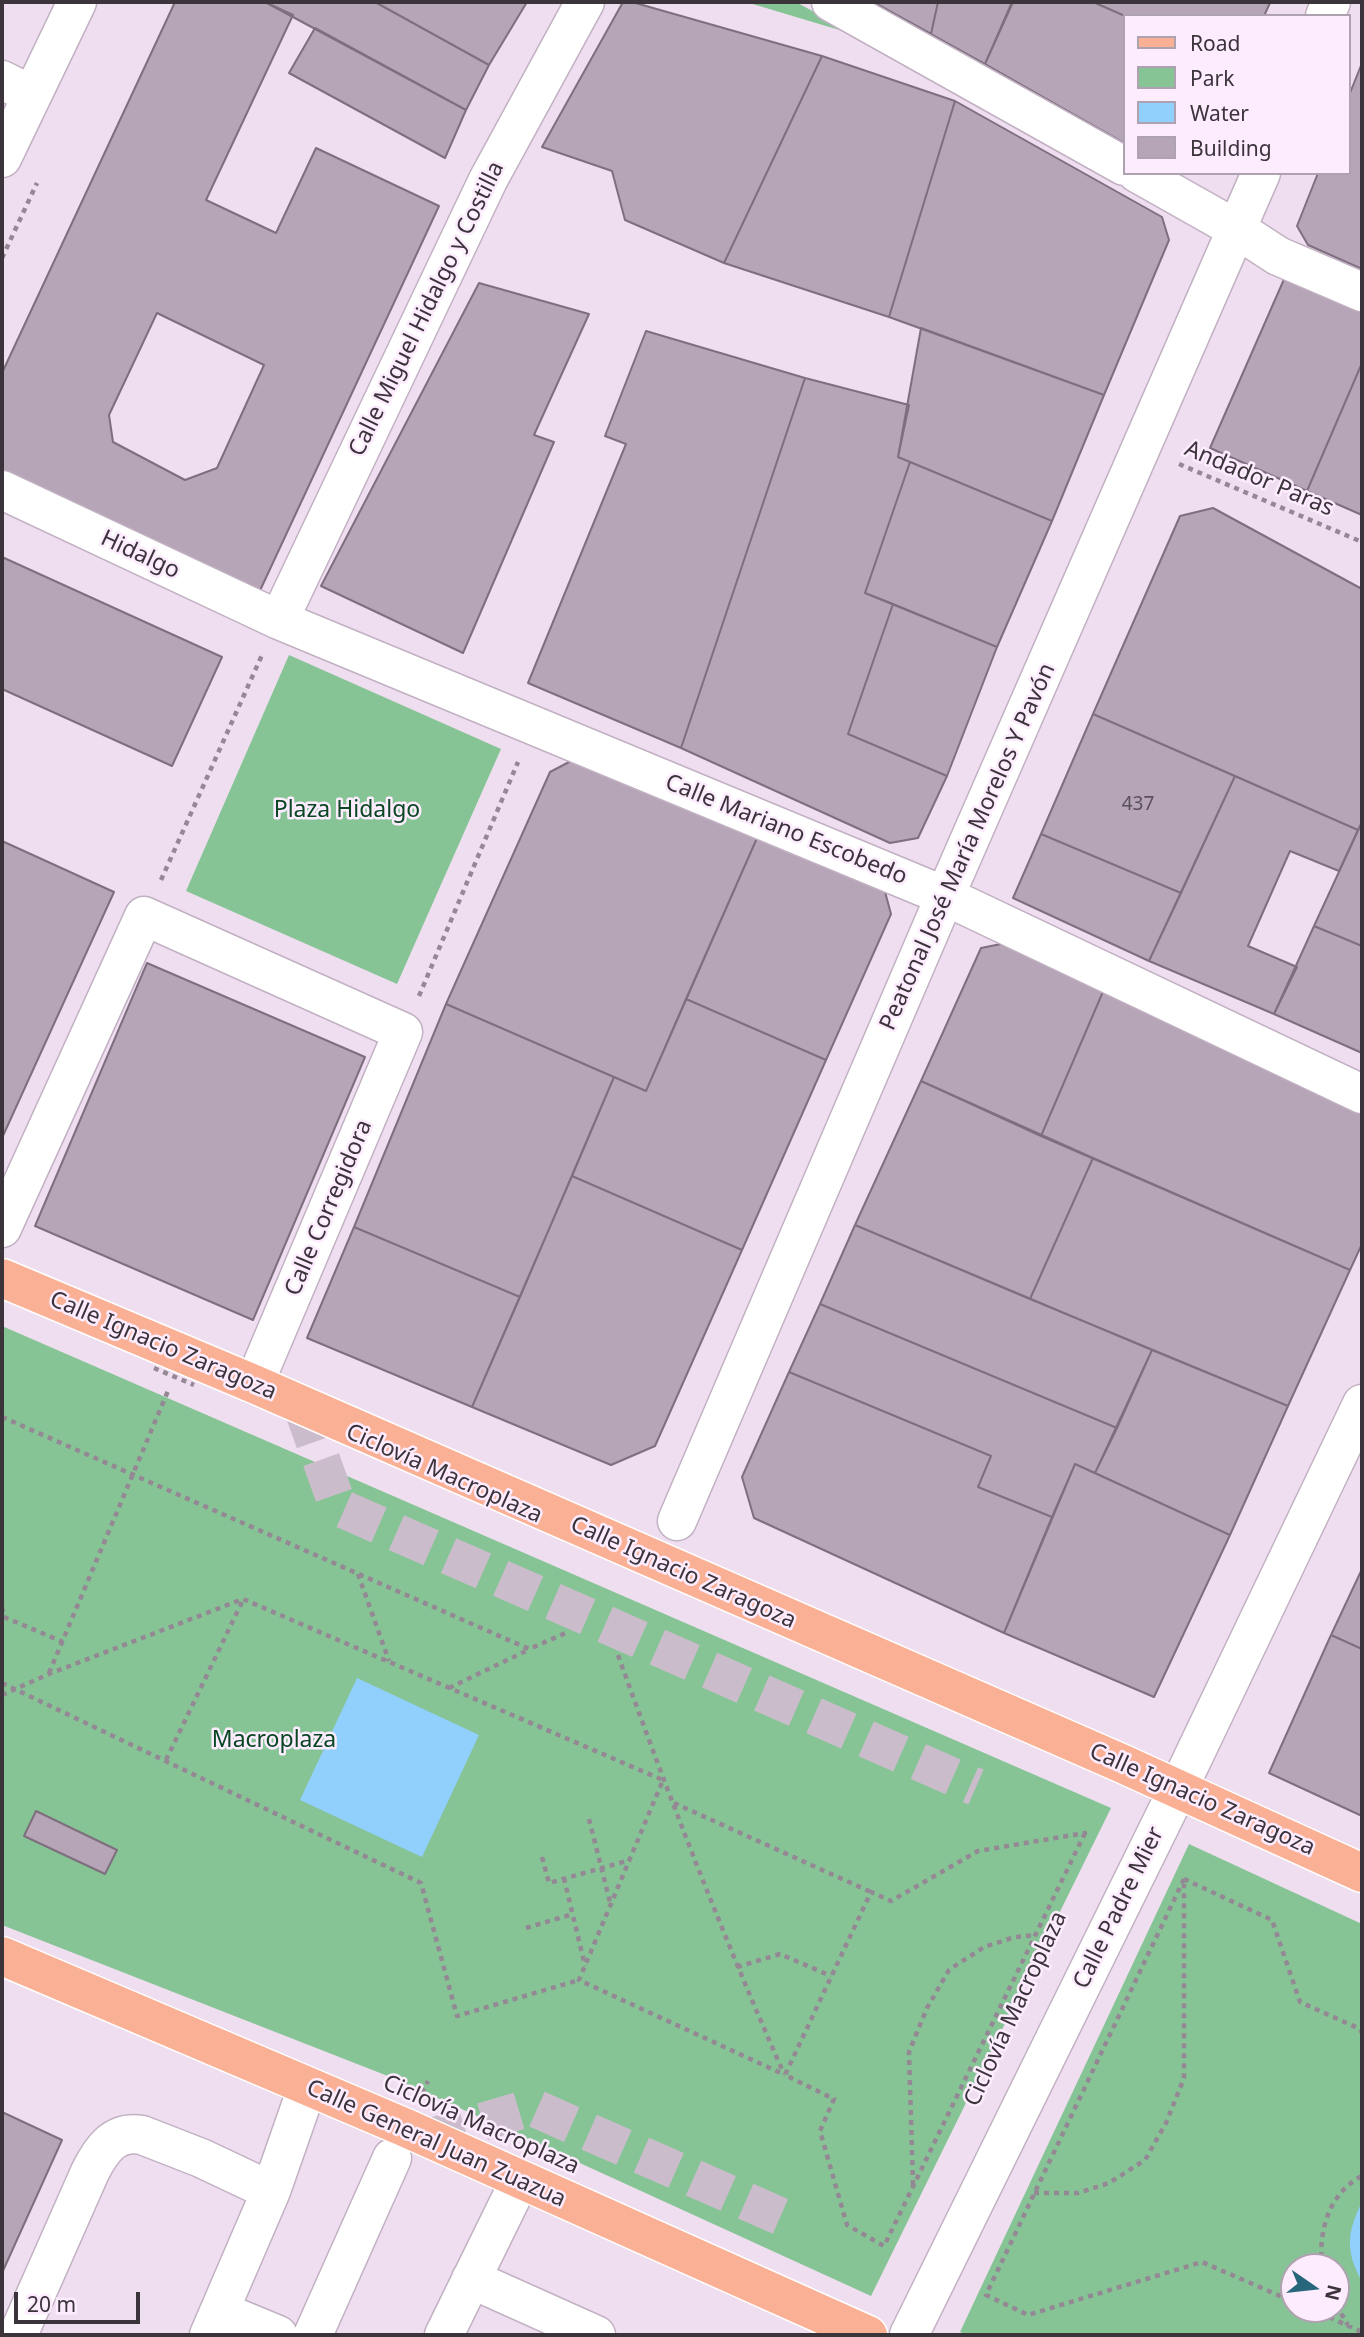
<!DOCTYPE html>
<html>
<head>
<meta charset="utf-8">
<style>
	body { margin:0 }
	#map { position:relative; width:1364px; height:2337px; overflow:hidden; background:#efdef0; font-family:"Noto Sans",sans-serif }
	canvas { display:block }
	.frame { position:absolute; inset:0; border:4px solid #3b343b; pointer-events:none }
	.legend { position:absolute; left:1123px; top:14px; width:228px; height:161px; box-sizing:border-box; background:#fdebfe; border:2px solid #afa2b0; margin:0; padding:9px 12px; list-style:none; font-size:21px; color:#3b343b }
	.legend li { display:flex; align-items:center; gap:14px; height:35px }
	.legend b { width:35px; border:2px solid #afa2b0 }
	.north { position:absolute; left:1280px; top:2253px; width:70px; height:70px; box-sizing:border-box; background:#fdebfe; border:2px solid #afa2b0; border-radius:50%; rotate:104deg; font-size:19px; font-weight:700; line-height:28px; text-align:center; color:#3b343b }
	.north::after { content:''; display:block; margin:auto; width:24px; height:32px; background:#27677c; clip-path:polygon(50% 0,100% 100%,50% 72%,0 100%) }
	.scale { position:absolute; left:14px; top:2292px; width:126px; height:32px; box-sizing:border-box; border:4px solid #3b343b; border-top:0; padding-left:9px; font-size:21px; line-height:24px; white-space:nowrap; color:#3b343b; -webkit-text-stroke:5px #fdebfe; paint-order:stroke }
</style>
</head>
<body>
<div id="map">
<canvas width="1364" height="2337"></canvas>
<div class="frame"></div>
<ul class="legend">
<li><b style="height:9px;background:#fab095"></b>Road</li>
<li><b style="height:19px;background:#86c495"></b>Park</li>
<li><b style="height:19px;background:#91cffd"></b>Water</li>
<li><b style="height:19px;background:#b5a5b6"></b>Building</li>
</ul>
<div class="north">N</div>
<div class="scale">20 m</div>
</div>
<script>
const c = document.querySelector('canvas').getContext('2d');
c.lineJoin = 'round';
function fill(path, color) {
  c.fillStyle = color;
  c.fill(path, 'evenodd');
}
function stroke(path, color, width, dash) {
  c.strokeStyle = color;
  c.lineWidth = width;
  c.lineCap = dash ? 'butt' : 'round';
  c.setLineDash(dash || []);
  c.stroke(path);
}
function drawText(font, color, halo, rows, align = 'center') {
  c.font = font + ' "Noto Sans",sans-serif';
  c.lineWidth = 5;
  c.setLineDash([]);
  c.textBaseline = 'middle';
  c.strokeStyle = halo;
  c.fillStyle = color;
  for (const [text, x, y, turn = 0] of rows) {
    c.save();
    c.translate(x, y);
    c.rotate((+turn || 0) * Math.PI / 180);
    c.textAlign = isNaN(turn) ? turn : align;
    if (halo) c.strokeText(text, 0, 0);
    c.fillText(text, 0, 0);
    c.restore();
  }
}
fill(new Path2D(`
	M746,2H796L856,35Z
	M289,655L501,749L397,984L186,891Z
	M2,1326L1111,1808L871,2296L398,2080L2,1925Z
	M1189,1844L1362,1924V2335H967L960,2332ZM1294,2267H1336V2309H1294Z`), '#86c495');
fill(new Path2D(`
	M357,1678L479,1735L422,1857L300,1800Z
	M1362,2202V2281C1345,2252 1347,2232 1362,2202Z`), '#91cffd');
const building = new Path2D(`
	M175,2H265L293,15L206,200L276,233L316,148L439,206L257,597L2,477V373ZM157,313L264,365L217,468L185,480L113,442L109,415Z
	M265,2H375L489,65L466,110Z
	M375,2H527L489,65Z
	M623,2H632L822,56L724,263L625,220L612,171L542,147Z
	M873,2H938L931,34Z
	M938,2H1013L985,64L931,34Z
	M1012,2H1093L1125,16L1124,143L985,64Z
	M1093,2H1268L1270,3L1264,16H1125Z
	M315,28L466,110L445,158L289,73Z
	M822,56L955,101L889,317L724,263Z
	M1362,63V269L1308,245L1297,226L1318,173H1348V98Z
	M955,101L1162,217L1169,240L1104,395L889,317Z
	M1285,277L1362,311V363L1307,491L1210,448Z
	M479,283L589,314L534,435L554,442L463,653L321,586Z
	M921,328L1104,395L1052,521L898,457Z
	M646,331L805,378L681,748L528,683L626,444L605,436Z
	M1362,363V515L1307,491Z
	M805,378L909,405L898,457L910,462L865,593L893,604L848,734L947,776L918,838L890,843L681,748Z
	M910,462L1052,521L997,647L865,593Z
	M1213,508L1362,589V822L1358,830L1093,714L1180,516Z
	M2,557L222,657L172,766L2,689Z
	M893,604L997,647L947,776L848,734Z
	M1093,714L1235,776L1181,893L1041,834Z
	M571,761L757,838L646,1091L446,1004L550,772Z
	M1235,776L1358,830L1339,871L1290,851L1248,946L1297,967L1274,1014L1149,961Z
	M1362,822V946L1314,926Z
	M1041,834L1181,893L1149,961L1013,898Z
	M757,838L884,888L891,914L826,1060L686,999Z
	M2,841L114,892L2,1138Z
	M1314,926L1362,946V1053L1274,1014Z
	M1011,942L1105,987L1041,1136L921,1081L981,948Z
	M147,963L365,1057L253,1320L35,1226Z
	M1105,987L1362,1109V1244L1350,1270L1041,1136Z
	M686,999L826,1060L742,1250L572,1176L614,1077L646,1091Z
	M446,1004L614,1077L520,1297L354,1227Z
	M921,1081L1093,1158L1030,1299L855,1225Z
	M1093,1158L1350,1270L1288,1406L1030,1299Z
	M572,1176L742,1250L655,1446L611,1465L472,1407Z
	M855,1225L1152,1350L1117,1428L820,1304Z
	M354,1227L520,1297L472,1407L307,1338Z
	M820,1304L1117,1428L1095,1473L1075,1464L1052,1517L978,1487L991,1456L789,1372Z
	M1152,1350L1288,1406L1230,1535L1095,1473Z
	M789,1372L991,1456L978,1487L1052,1517L1004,1633L754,1518L742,1477Z
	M1075,1464L1230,1535L1154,1697L1004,1633Z
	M1362,1569V1649L1331,1635Z
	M1331,1635L1362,1649V1816L1269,1773Z
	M36,1811L117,1850L105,1874L24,1836Z
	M2,2112L62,2140L2,2273Z`);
fill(building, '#b5a5b6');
stroke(building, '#7e6f7f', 2);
stroke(new Path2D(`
	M302,1406L338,1507L976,1787
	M428,2138L532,2107L791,2221`), '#cbbccc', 38, [38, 19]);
const minor = new Path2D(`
	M831,2L1124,166
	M1325,16L1331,2
	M2,80L32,95
	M2,158L77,2
	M1137,173L1238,230L1278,256L1362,292
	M2,490L279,620L945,896L1362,1094
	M279,620L488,180L585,2
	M2,1228L144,916L403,1032L254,1384
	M677,1521L945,896L1261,173
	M471,2279L596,2335
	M220,2311L278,2335
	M18,2335L90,2172C101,2150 114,2130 142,2135L201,2158L271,2191
	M209,2335L271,2191L307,2088
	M313,2335L392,2158
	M444,2335L520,2180
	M909,2335L1178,1789L1362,1404`);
const major = new Path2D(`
	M2,1278L254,1384L1123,1764L1362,1873
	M2,1956L406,2128L868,2335`);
stroke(minor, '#c1b1c2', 41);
stroke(major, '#fff', 41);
stroke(new Path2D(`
	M2,258L37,183
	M1179,464L1362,542
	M161,880L262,655
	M419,996L518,762
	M2,1417L529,1649L568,1632
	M358,1574L389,1661
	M2,1607L4,1617L63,1642
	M618,1655C669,1797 723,1936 784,2074
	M49,1673L168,1391
	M2,1683L421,1883L457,2016L579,1980
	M449,1688L528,1650
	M2,1695L49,1674L243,1599L663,1780L579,1980L785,2075
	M166,1760L243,1600
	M674,1803L871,1892
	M589,1819L611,1906
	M1085,1833L884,2246L847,2225L820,2131L834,2099L785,2075L871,1892L891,1901L978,1851Z
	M542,1857L549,1883L630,1860
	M564,1878L585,1966
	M1184,1879L986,2295L1028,2315L1202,2262L1294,2302
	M1184,1879L1272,1920L1300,2002L1360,2029L1362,2033
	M526,1928L573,1914
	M737,1967L780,1954L831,1976
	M422,2093L428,2081
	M913,2185L909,2052L927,2008L949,1970L984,1947L1015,1937L1035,1935
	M1034,2193H1078L1109,2183L1145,2160L1166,2123L1184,2078V1884
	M1322,2267C1318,2231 1329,2193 1362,2176
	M1336,2305L1348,2325
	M1311,2309L1362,2332`), '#948895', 4.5, [5, 5]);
stroke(minor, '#fff', 38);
stroke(major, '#fab095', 38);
stroke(new Path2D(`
	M154,1368L194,1385`), '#948895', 4.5, [5, 5]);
drawText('19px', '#5a505a', null, [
	["437",1138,805]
]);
drawText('23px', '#3b343b', '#fdebfe', [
	["Calle Miguel Hidalgo y Costilla",427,309,-64],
	["Andador Paras",1259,479,23],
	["Hidalgo",140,555,25],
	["Calle Mariano Escobedo",786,830,22],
	["Peatonal José María Morelos Y Pavón",968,847,-66],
	["Calle Corregidora",329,1208,-67],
	["Calle Ignacio Zaragoza",163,1346,23],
	["Ciclovía Macroplaza",444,1474,24],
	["Calle Ignacio Zaragoza",683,1573,24],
	["Calle Ignacio Zaragoza",1202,1800,24],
	["Calle Padre Mier",1119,1908,-64],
	["Ciclovía Macroplaza",1016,2009,-65],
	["Ciclovía Macroplaza",481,2125,24],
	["Calle General Juan Zuazua",436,2144,24]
]);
drawText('23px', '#094622', '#fdebfe', [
	["Plaza Hidalgo",347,810],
	["Macroplaza",274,1740]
]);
</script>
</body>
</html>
